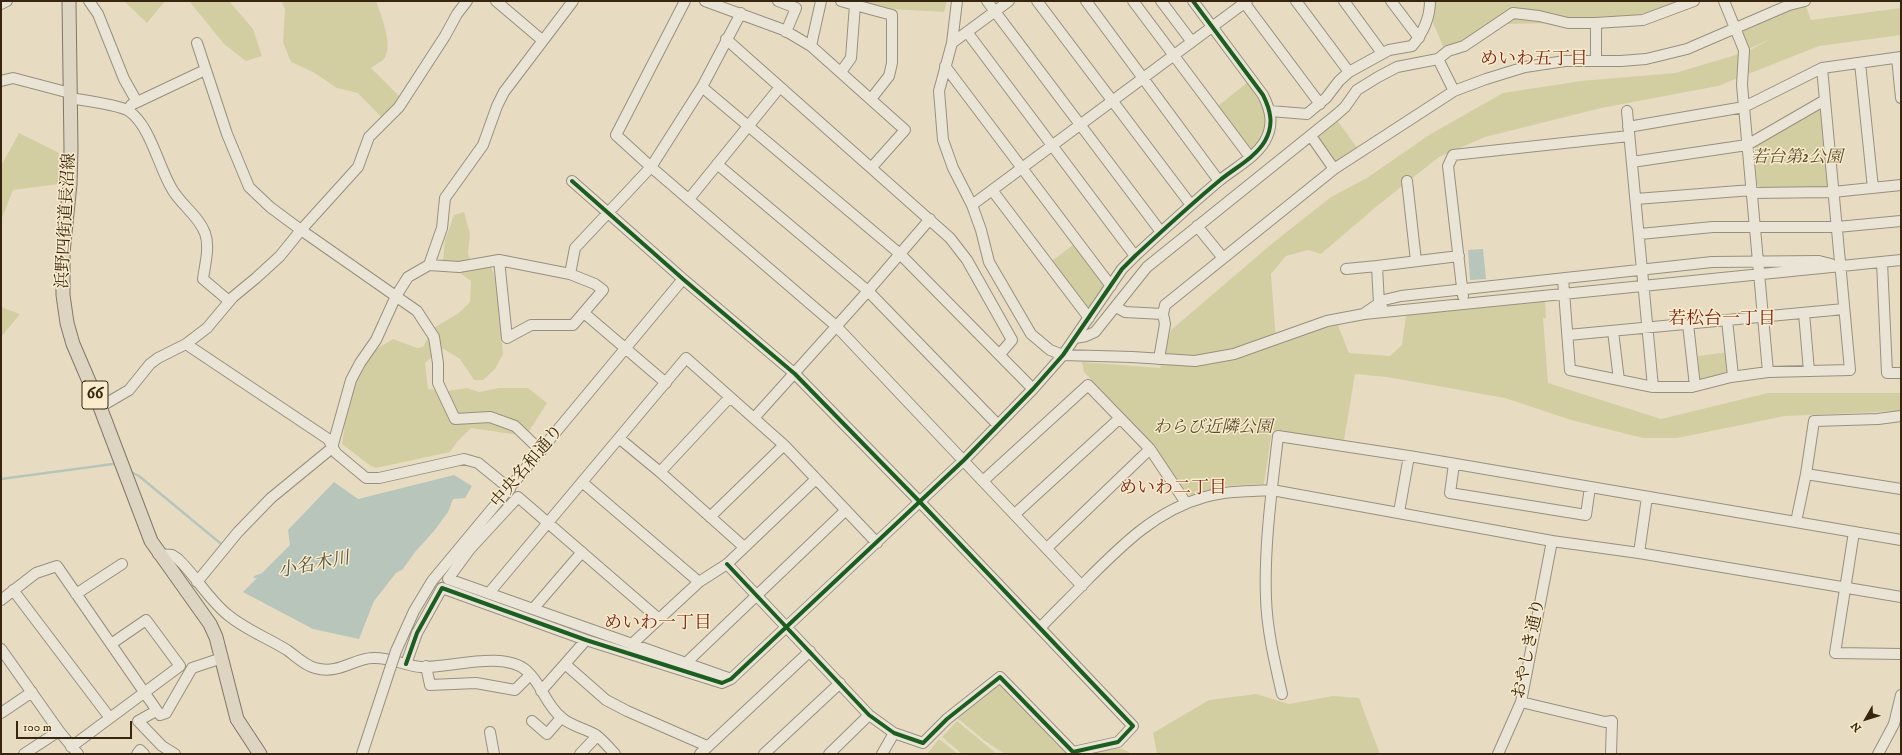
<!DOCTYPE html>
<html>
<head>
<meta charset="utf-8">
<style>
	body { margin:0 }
	#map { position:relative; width:1902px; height:755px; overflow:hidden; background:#e7dcc1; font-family:"IM FELL DW Pica",serif }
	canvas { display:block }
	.frame { position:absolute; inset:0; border:2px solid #382510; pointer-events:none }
	.north { position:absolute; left:1846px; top:699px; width:40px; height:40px; -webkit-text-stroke:3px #f9eccd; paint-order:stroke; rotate:231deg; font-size:11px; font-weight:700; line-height:16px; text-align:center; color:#382510 }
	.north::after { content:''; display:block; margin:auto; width:14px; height:18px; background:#382510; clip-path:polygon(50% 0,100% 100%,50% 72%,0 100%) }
	.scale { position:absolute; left:16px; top:721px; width:116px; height:18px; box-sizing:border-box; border:2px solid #382510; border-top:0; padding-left:5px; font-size:12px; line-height:14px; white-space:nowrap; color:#382510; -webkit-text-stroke:3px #f9eccd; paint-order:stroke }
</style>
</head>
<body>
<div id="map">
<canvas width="1902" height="755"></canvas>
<div class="frame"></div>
<div class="north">N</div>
<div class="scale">100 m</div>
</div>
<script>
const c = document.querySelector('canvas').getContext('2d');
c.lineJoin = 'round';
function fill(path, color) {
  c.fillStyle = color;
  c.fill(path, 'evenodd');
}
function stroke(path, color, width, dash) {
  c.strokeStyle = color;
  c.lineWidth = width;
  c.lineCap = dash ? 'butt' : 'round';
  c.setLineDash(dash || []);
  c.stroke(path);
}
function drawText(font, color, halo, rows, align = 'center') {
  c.font = font + ' "IM FELL DW Pica","Noto Serif JP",serif';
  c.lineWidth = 3;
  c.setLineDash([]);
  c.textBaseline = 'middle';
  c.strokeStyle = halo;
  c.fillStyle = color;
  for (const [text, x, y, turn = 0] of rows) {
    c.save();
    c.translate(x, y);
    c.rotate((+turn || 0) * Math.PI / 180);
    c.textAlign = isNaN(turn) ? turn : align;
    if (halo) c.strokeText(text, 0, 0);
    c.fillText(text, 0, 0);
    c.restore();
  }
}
fill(new Path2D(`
	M124,1H165L147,23Z
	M189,1H229L253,29L262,56L246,61L224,44Z
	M281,1H376C381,15 394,46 384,59C381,62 374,65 371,68L401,98L396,106L382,118L358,93L337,88L313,72L291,62L283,42L285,9Z
	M860,1H947L944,12L891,9Z
	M1434,1H1689L1667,11L1559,23L1503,24L1444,48L1433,23Z
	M1805,4L1811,20L1901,8V35L1819,46L1718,86L1601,108L1485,137L1439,157L1377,206L1321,254L1308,250L1286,256L1271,274L1276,341L1337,323L1349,353L1390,356L1402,345L1406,315L1461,305L1545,300L1546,318H1543L1548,383L1661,419L1768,393H1901V411L1785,416L1677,438H1643L1571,420L1505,398L1387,377L1355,374L1344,440L1272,430L1264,484L1224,486L1194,496L1188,494L1153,445L1084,372L1082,362L1160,368L1171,330L1274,242L1331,197L1367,178L1429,135L1503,93L1581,81L1675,73L1746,52L1771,39L1746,50L1741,27Z
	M1249,81L1266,107V135L1252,151L1218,106Z
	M1820,108L1825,110L1832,186L1828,190L1761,189L1757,184L1754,148L1755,146Z
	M1337,120L1358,149L1335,165L1317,140L1318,135Z
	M19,133L59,153V184L13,190L1,220V166Z
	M464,212L470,234L468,254L475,269L490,264L496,279L503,354L495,369L483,380H474L460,359L442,348L425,363L428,389L447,391L467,388L479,392L499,388H528L547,403L526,436L471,428L457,442L450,452L376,468L371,466L342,444L349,394L368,354L393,339L417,348L423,347L432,329L459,313L470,302L471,281L443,260L445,240L454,215Z
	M1073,245L1103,284L1104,289L1089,310L1049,263Z
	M1,307L20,314L1,337Z
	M1729,352L1728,375L1702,381L1700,379L1698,356Z
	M1001,683L1069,753L1095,752L1120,748L1129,752V754H1005L985,741L956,717L995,686Z
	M1256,694L1289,704L1333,696L1359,698L1380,754H1157L1153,733L1209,700Z
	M957,721L997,754H962L942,737Z
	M939,739L958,754H927Z`), '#d3cea2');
fill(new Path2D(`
	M1483,249L1486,279L1470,280L1468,250Z
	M454,475L472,486L465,498L453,499L448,512L434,531L415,552L403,569L396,573L374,601L359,639L313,629L243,592L290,545L288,530L334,482L358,499Z`), '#b7c5bb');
stroke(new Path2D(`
	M131,472L139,476L220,543
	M1,479L113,464
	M255,577L261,575`), '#b7c5bb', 2.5);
const minor = new Path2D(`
	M89,1L98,14L124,79L137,102
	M496,1L542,40
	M685,1L616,135L651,167L836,326L1082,586
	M705,1L784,30L811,46L905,130L872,167
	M778,1L796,8L786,32
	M841,1L855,5
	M957,1L952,43L939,91L943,140L953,168L972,205L981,230L989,262L1031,334L1050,350L1063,355L1132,357L1195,361L1234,354L1327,321L1364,314L1901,260
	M987,1L1161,232
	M1037,1L1191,205
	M1086,1L1219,181
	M1133,1L1250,157
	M1161,1L1192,42
	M1243,1L1320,104
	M1296,1L1349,72
	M1344,1L1382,53
	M1391,1L1419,38
	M1724,1L1744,50L1742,85L1768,372
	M1,4L7,1
	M967,32L1135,256
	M726,39L950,238L967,260L1012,340L1000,354
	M197,43L227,134L249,187L270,207L301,230L417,311L434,337L438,363V383L455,419L490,417L515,426L541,451
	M952,43L1009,1
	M811,46L821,1
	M1897,58L1901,98
	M1438,59L1454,91
	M1596,61V23
	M1860,63L1873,188
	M945,66L1111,286
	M841,72L851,58L855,5L892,15V63L889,76L871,99
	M1,81L13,78L70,93
	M702,87L900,254L1033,389
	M70,98C83,100 120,105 129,111C151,127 158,166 172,189C181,205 198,215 205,233C210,247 205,264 203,279L229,301
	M131,105L205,70
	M1270,111L1307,114L1326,98L1339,81L1349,72L1389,50L1412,46C1423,33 1430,18 1430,1
	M1627,111L1653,387
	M1628,127L1744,107L1822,68L1901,57
	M1311,136L1334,169
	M1632,162L1747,145L1825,100
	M717,164L868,291L998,425
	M572,181L683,279L795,374L919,501L1133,726L1118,742L1073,752L1000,677L947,719L923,743L894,733L869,715L727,564
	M1407,181L1416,261
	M992,190L1089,318
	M1752,193L1833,192L1901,185
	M689,199L780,87
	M1636,199L1752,190
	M972,205L1247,1
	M1197,226L1223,258
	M1640,234L1713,227H1837L1901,221
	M1882,262L1887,373H1901
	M429,265L442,228L445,198L483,145L497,106L504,92L573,1
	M1377,266L1379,304L1382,307
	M1346,269L1377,266L1459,256
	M570,274L575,248L651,167L702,87L741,13
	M1563,279L1570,370L1653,387H1692L1731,377L1768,372L1850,370L1822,68
	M1463,296L1448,166L1453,155L1629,136
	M1116,307L1125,312L1163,314
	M584,313L666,383
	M1365,313L1384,300L1401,296L1712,262L1819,261L1831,264
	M1804,313L1809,371
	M1727,320L1733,376
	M1688,324L1695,386
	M1613,331L1619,380
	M1568,335L1844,309
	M1075,338L1086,336L1095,332L1147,267L1336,115L1345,107L1357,90L1378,77L1397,67L1438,59L1448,51L1464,46L1513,13L1539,16L1568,23H1596L1643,20L1694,1
	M186,344L328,439L336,453L366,478H379L464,459L478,463L510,489
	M1159,359L1165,324L1163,314L1165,305L1334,169L1454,91L1486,79L1525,67L1565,61H1621L1646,59L1687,49L1789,5L1805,1
	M100,407L129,390L150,364L158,358L186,344L207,328L233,297L256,278L280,256L301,230L358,167L369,137L399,107L445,36L457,14L467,1
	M754,418L868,291L930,219
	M620,439L660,472L744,547
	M1454,464L1450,493L1586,515L1590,487
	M660,472L730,397
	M1806,474L1901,489
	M983,481L1088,385L1150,449L1186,503
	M582,482L699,582
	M1399,512L1409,456
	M1015,514L1120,418
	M710,517L784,445
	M1796,522L1806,474L1814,421L1878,419L1901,416
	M1854,532L1835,653L1901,654
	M1047,548L1150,449
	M1639,553L1647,497
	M158,554L172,555L178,559C196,576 208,599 228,615C246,630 268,638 287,650C297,657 304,665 315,668C339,675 354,658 373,658C390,657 405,666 421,667C450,668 504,650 527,671C541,683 546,705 561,717C570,726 585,728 596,735C603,740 609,748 615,754
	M197,582L238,532L271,498L332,448L351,380L360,363L376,340L396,296L408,277L429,265L459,267L499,260L570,274L595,284L603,290L573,325H531L507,338L499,260
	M13,590L110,718
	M489,593L686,358L784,445L877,543
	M76,594L122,564
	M1,600L36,573L57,566L160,715L166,713L192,668L222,658
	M533,609L582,552
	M659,619L518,497L470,549L448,579L731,679
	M1040,628C1056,611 1073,595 1089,578C1123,544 1157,510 1205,497C1226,491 1250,491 1272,490L1552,541L1639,553L1901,597
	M632,644L699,582L727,564L816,479
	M1,649L59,731L78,754
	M396,651L414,611L432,581L683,279
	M687,662L846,510
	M406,664L417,633L442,588L586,640L722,683L731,679L964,460L1033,389L1063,355L1122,269L1135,256C1162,231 1190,205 1219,181C1233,169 1255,158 1265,141C1274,125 1271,111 1263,95L1193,1
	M565,664L606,700L627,711L707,746
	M426,666L430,685L476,683L515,690L530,675
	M541,691L586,640
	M1282,694C1275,663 1267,631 1266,598C1264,545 1272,489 1278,436L1409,456L1901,540
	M1521,702L1605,722L1612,721L1611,754
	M156,711L138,721L162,746L175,754
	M1,713L32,692
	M532,721L547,734L561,718
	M490,732L494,754
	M71,747L180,666L146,620L111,644
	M24,754L59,731
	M137,754L140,750L144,754
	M362,754L391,666
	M580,754L597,736
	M700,754L810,651
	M764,754L840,683
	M829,754L869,715
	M882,754L894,733
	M1498,754L1521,702L1552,541
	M1878,754L1894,724L1901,695`);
const major = new Path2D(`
	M69,1L71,149L70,184L63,253V295L67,323L73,344L100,407L151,541L210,624L216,637L237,719L260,754`);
stroke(minor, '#98907e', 12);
stroke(major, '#807767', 15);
stroke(minor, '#eae4d7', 10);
stroke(major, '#ded4c2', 13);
const minorBridge = new Path2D(`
	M391,666L396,651`);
stroke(minorBridge, '#98907e', 12, []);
stroke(minorBridge, '#eae4d7', 10);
stroke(new Path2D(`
	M572,181L683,279L795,374L919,501L1133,726L1118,742L1073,752L1000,677L947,719L923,743L894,733L869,715L727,564
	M406,664L417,633L442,588L586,640L722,683L731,679L964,460L1033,389L1063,355L1122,269L1135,256C1162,231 1190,205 1219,181C1233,169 1255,158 1265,141C1274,125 1271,111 1263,95L1193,1`), '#1b5e20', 4);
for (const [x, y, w] of [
	[95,395,26]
]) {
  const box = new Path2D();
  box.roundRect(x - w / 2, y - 14, w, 28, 3);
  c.fillStyle = '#f9eccd';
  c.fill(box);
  stroke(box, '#382510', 1);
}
drawText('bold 16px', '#382510', null, [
	["66",95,395]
]);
drawText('italic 17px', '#5a4c2e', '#f9eccd', [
	["若台第2公園",1797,158],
	["わらび近隣公園",1213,428]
]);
drawText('17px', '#382510', '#f9eccd', [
	["浜野四街道長沼線",67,221,-87],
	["中央名和通り",528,467,-50],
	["おやしき通り",1530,649,-78]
]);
drawText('18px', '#7a1f14', '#f9eccd', [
	["めいわ五丁目",1534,60],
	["若松台一丁目",1722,320],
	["めいわ二丁目",1173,489],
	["めいわ一丁目",658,624]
]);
drawText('italic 18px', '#585242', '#f9eccd', [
	["小名木川",314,566,-11]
]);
</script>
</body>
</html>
